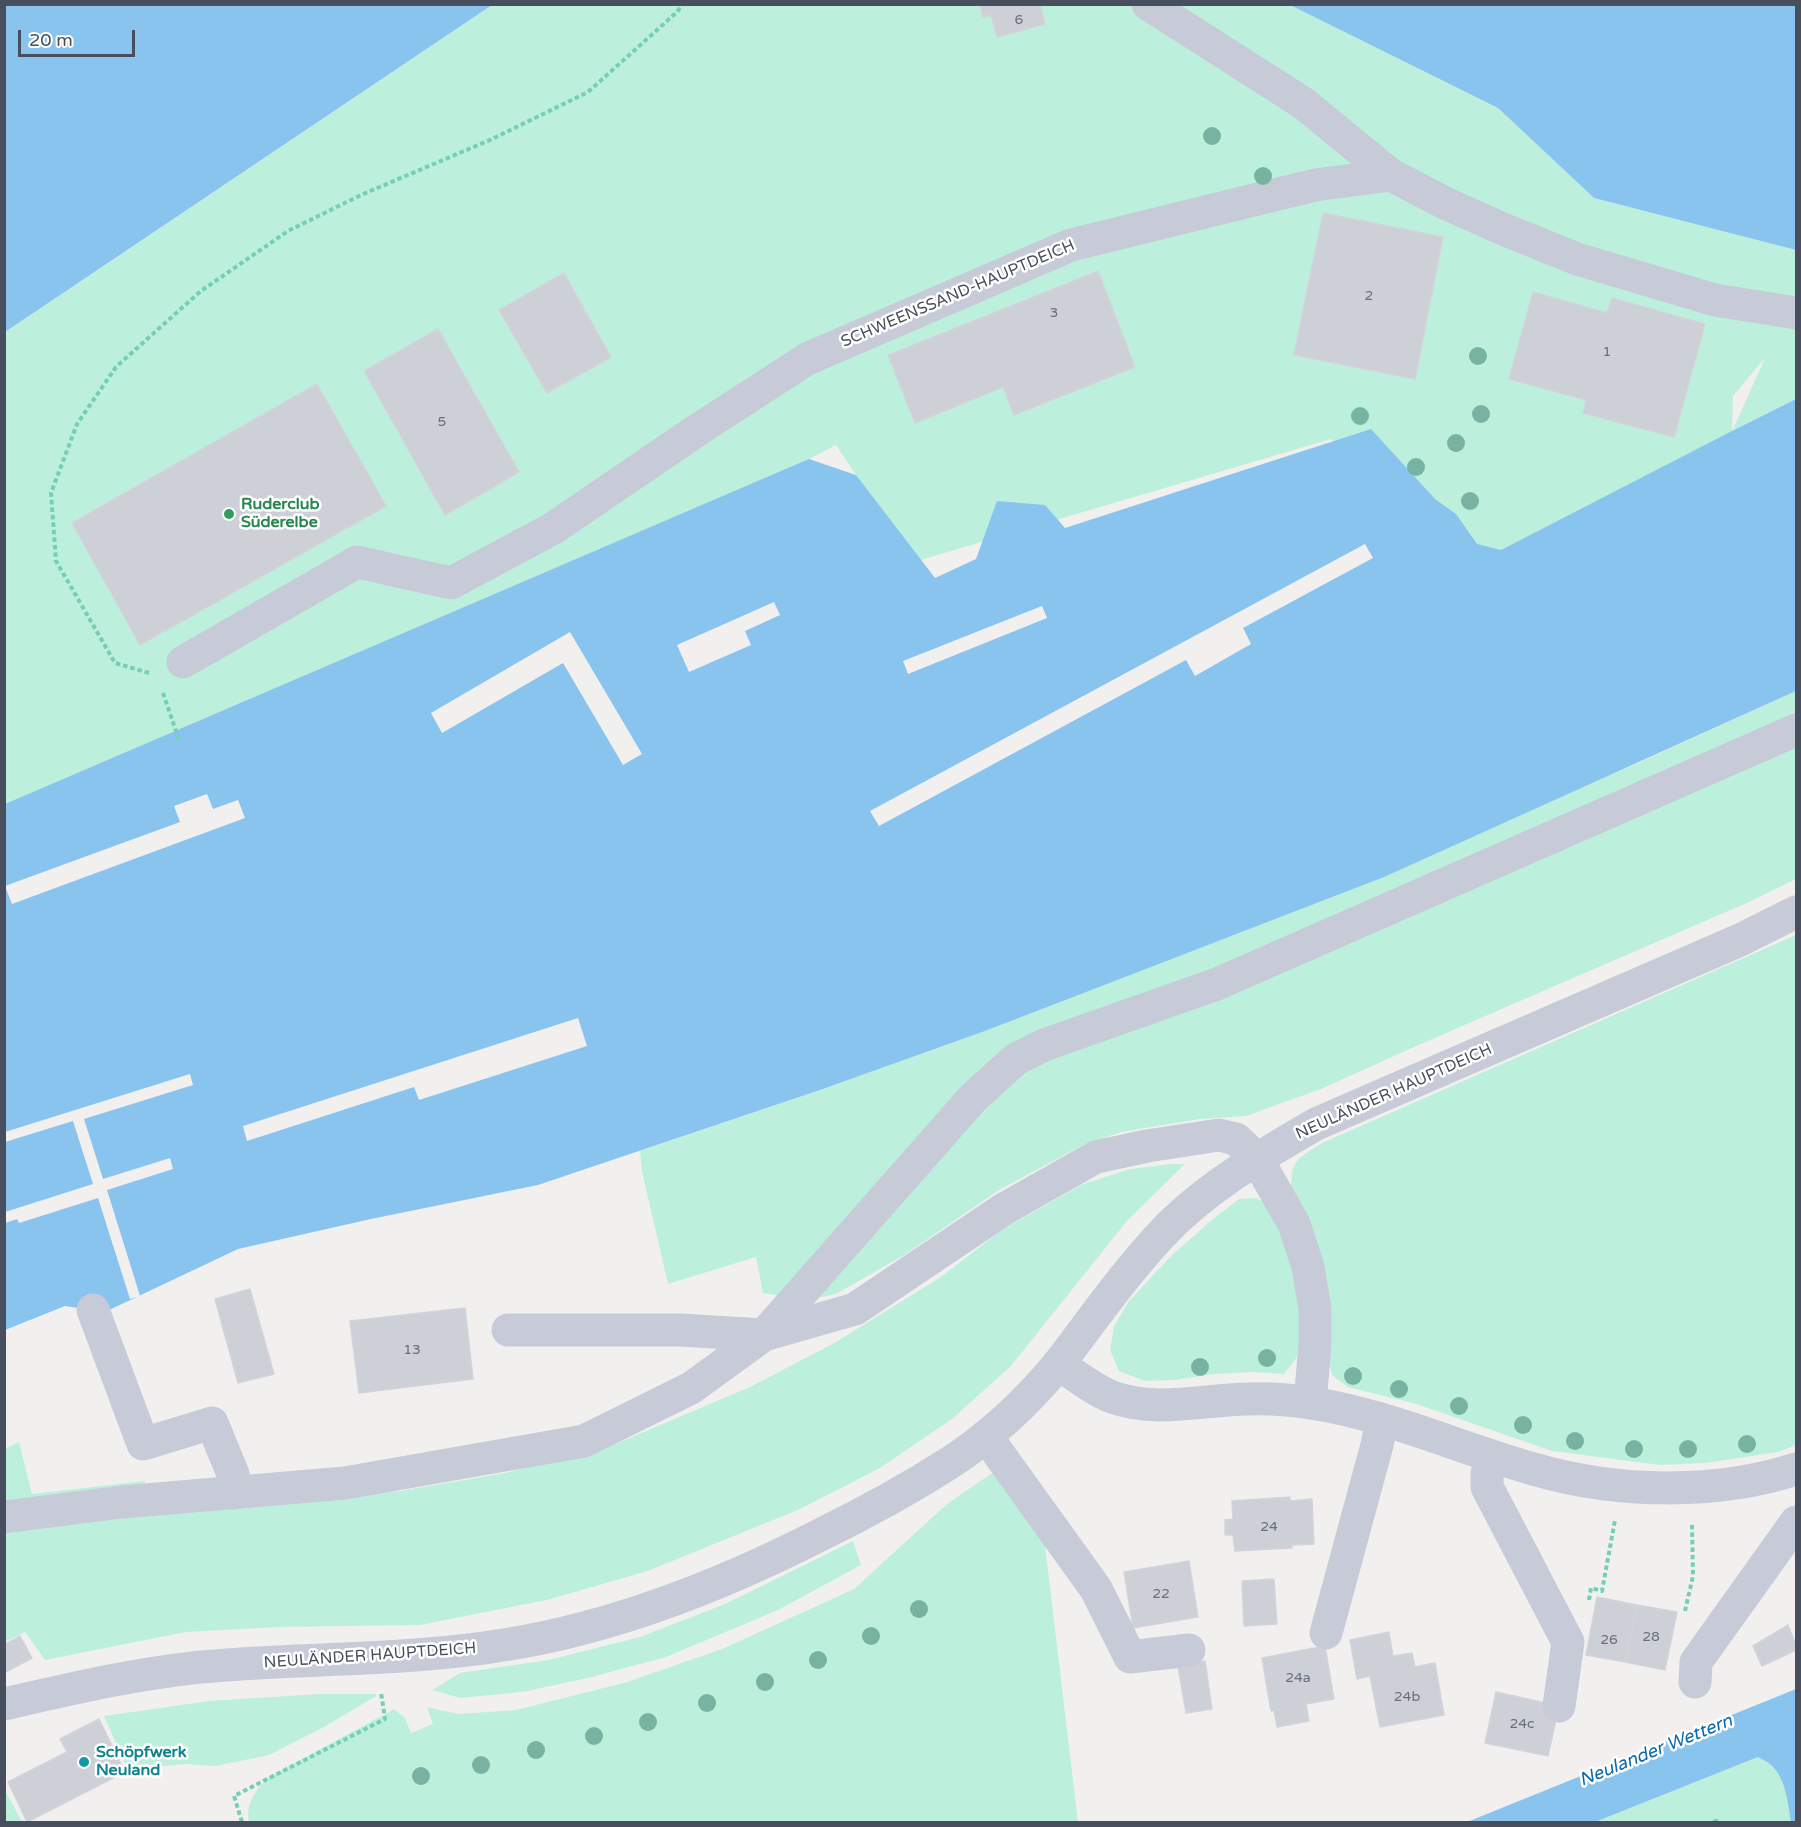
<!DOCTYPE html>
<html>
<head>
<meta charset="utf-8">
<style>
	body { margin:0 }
	#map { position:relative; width:1801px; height:1827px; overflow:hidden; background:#f2f0ef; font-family:"Varela Round",sans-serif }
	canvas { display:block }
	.frame { position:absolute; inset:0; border:6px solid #474e5d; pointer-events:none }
	.scale { position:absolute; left:18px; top:30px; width:117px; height:27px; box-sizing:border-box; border:3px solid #474e5d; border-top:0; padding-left:8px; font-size:18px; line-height:21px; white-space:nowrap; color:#474e5d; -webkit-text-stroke:4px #fff; paint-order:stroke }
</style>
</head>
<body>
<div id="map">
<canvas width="1801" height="1827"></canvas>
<div class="frame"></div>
<div class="scale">20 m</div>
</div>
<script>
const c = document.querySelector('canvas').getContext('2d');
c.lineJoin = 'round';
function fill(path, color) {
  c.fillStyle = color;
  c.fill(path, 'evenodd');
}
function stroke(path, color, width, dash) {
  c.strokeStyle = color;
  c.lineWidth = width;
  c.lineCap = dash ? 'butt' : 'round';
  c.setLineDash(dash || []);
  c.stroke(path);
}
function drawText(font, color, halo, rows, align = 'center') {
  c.font = font + ' "Varela Round",sans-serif';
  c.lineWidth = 5;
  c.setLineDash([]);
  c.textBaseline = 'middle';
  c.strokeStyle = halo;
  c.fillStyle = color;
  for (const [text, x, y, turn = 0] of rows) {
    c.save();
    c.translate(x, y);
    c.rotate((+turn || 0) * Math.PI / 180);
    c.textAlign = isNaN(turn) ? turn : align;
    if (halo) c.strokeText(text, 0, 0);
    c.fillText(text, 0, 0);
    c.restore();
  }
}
fill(new Path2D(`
	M492,5H1290L1498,108L1594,198L1796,250V399L1732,431L1511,576L1331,439L914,562L836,445L538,601L5,820V332ZM1765,358L1733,429H1732L1733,396Z
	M1796,691V725L995,1067L787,1297L763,1293L756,1257L668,1284L642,1172L640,1151L820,1090L985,1031L1138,971L1636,764Z
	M1796,744V879L1749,902L1423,1043L1321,1089L1246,1116L1200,1119L1121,1132L1083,1145L999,1190L906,1254L836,1294L808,1300L979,1107L1024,1069Z
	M1796,935V1445L1778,1452L1706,1463L1660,1465L1552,1451L1416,1404L1348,1387L1332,1375L1291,1193C1291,1160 1295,1160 1322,1143Z
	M1170,1164H1185L1127,1221L1011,1366L952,1419L880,1468L800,1509L648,1571L547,1600L420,1625L277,1627L186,1632L45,1660L25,1632L5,1642V1449L19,1442L32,1494L145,1481L146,1510L400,1491L505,1473L613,1445L750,1387L836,1342L941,1277L1003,1229L1083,1184L1130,1169Z
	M1256,1198L1270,1205L1280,1220L1305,1319L1297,1357L1284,1374L1252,1372L1213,1374L1175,1380L1145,1381L1119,1371L1110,1350L1114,1326L1129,1301L1172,1255L1213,1219L1239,1199Z
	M998,1469L1045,1545L1078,1822H249C245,1803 257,1787 271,1776L394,1709L405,1718L411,1733L433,1724L427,1707L458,1714L516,1710L627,1682L722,1649L854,1589L947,1504Z
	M853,1541L861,1565L778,1610L666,1657L588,1678L522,1692L460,1698L432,1690L460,1673L548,1660L640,1637L725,1604Z
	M319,1694H376V1696L324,1727L269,1755L216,1766L186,1764L127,1769L104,1716L209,1701Z
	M1796,1744V1822H1595L1758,1757Z
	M4,1790H5L22,1822H5Z`), '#bdf0dc');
fill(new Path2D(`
	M5,4H492V5L5,332Z
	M1290,5H1796V250L1594,198L1498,108Z
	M1796,399V691L1384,877L985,1031L820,1090L538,1185L371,1219L238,1249L105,1312L65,1306L5,1330V804L809,459L856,475L935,578L976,559L997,501L1045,505L1065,528L1371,429L1435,499L1456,514L1477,544L1501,550L1732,431Z
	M1796,1689V1822H1791C1788,1804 1786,1777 1770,1764C1767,1761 1761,1759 1758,1757L1595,1822H1467Z`), '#89c4ee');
fill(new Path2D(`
	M1365,544L1373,558L1243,628L1251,644L1195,676L1186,660L879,826L870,811Z
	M774,602L780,615L745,631L751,645L689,672L677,645Z
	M1042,606L1047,618L908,674L903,661Z
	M570,632L642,754L623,765L563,663L442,733L431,713Z
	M207,794L213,809L238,800L245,818L12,904L5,886L180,822L174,806Z
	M578,1018L587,1046L419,1100L414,1087L247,1141L243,1126Z
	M190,1074L193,1085L84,1119L103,1179L170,1158L173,1169L107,1190L140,1296L130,1299L98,1198L19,1223L17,1219L5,1223V1212L93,1184L73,1121L5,1142V1132Z`), '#f2f0ef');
const building = new Path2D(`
	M980,4H1040L1045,24L997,37L991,15L983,17Z
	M1323,213L1443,237L1415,379L1294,355Z
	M1098,271L1135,367L1014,415L1003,387L915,423L888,355Z
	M564,273L611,357L547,393L499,310Z
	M1533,292L1607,313L1612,298L1705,324L1674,437L1583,413L1586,400L1509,379Z
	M438,329L519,472L445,515L364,371Z
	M317,384L386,506L140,645L72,523Z
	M250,1289L274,1374L238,1383L215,1299Z
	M465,1308L473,1379L359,1393L350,1321Z
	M1290,1497V1501L1312,1499L1314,1544L1292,1545V1548L1235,1551L1233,1535H1225V1520L1233,1519L1232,1501Z
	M1189,1561L1198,1617L1133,1628L1124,1572Z
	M1274,1579L1277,1624L1244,1626L1242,1581Z
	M1597,1597L1637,1605L1625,1662L1586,1655Z
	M1637,1605L1677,1612L1665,1670L1625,1662Z
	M1788,1625L1796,1645V1650L1762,1666L1753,1646Z
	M1389,1632L1393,1656L1412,1653L1415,1667L1435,1663L1444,1715L1380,1727L1370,1676L1357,1679L1350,1640Z
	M20,1636L32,1658L4,1673V1645Z
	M1325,1646L1334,1699L1306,1704L1309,1721L1277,1727L1274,1710L1271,1711L1262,1658Z
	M1205,1661L1212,1709L1186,1713L1178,1666Z
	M1496,1692L1559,1706L1548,1756L1485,1743Z
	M99,1719L125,1772L27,1822L8,1782L67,1752L60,1739Z`);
fill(building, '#ced0d7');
stroke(building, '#d3d4db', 1.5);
stroke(new Path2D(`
	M149,673L115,663L56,561L51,493L77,424L116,367L201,291L288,231L361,195L490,140L588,92L677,12L683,4
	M163,693L180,743
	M1589,1600L1591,1588L1602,1591L1615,1520
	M1685,1611L1693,1576L1692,1523
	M242,1822L234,1796L385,1719L381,1692
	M1713,1822L1717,1821L1718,1822`), '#74cfb6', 4, [4.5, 3]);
stroke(new Path2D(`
	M1148,4L1303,103L1391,175L1447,204L1503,229L1577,259L1715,300L1796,313
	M183,662L357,562L451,583L552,529L699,429L807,359L1071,245L1315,185L1391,175
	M93,1310L143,1444L212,1423L233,1474L234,1493
	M508,1330H680L764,1335L855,1309L1004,1209L1096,1157L1147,1146L1219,1135L1236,1139L1257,1159L1294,1224L1308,1267L1315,1309V1344L1310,1403
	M1058,1364C1076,1375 1093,1390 1112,1397C1156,1413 1202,1400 1247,1399C1268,1398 1291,1400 1311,1403C1389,1415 1461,1449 1537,1470C1617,1493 1717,1495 1796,1469
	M986,1436L1096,1589L1130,1657L1189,1650
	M1491,1456L1487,1474V1487L1568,1642L1559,1706
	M4,1517L122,1502L345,1483L584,1441L691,1388L764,1335L973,1098L1016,1059L1044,1045L1217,984L1796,730
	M1326,1633L1377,1445L1382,1420
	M1695,1682L1696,1662L1796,1522
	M4,1704C78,1687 151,1670 226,1665C321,1658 416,1660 510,1644C619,1626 722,1585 820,1535C865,1513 909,1489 951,1462C992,1435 1030,1399 1061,1361C1093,1319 1123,1276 1159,1237C1203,1189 1261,1156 1316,1124L1740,940L1796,912`), '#c6cbd7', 33);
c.fillStyle = '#78b3a1';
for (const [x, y] of [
	[1212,136],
	[1263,176],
	[1478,356],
	[1481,414],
	[1360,416],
	[1456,443],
	[1416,467],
	[1470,501],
	[1267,1358],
	[1200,1367],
	[1353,1376],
	[1399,1389],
	[1459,1406],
	[1523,1425],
	[1575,1441],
	[1747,1444],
	[1634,1449],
	[1688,1449],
	[919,1609],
	[871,1636],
	[818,1660],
	[765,1682],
	[707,1703],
	[648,1722],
	[594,1736],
	[536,1750],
	[481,1765],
	[421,1776]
]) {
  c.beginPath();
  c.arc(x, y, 9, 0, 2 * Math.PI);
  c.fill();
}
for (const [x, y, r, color] of [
	[229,514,6,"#2e9e5b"],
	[84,1762,6,"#0f9aa8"]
]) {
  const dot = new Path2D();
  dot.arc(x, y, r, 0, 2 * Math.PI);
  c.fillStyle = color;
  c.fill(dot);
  stroke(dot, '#fff', 2);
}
drawText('14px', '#696e7c', null, [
	["6",1019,20],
	["2",1369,296],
	["3",1054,313],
	["1",1607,352],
	["5",442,422],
	["13",412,1350],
	["24",1269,1527],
	["22",1161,1594],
	["28",1651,1637],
	["26",1609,1640],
	["24a",1298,1678],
	["24b",1407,1697],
	["24c",1522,1724]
]);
drawText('16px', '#474e5d', '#fff', [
	["SCHWEENSSAND-HAUPTDEICH",958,294,-23],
	["NEULÄNDER HAUPTDEICH",1394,1092,-24],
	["NEULÄNDER HAUPTDEICH",370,1656,-4]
]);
drawText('bold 16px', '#27864d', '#fff', [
	["Ruderclub",241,505],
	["Süderelbe",241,523]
], 'left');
drawText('bold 16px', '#0d838f', '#fff', [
	["Schöpfwerk",96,1753],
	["Neuland",96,1771]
], 'left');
drawText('italic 18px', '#0969ae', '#fff', [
	["Neulander Wettern",1656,1751,-22]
]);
</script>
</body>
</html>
